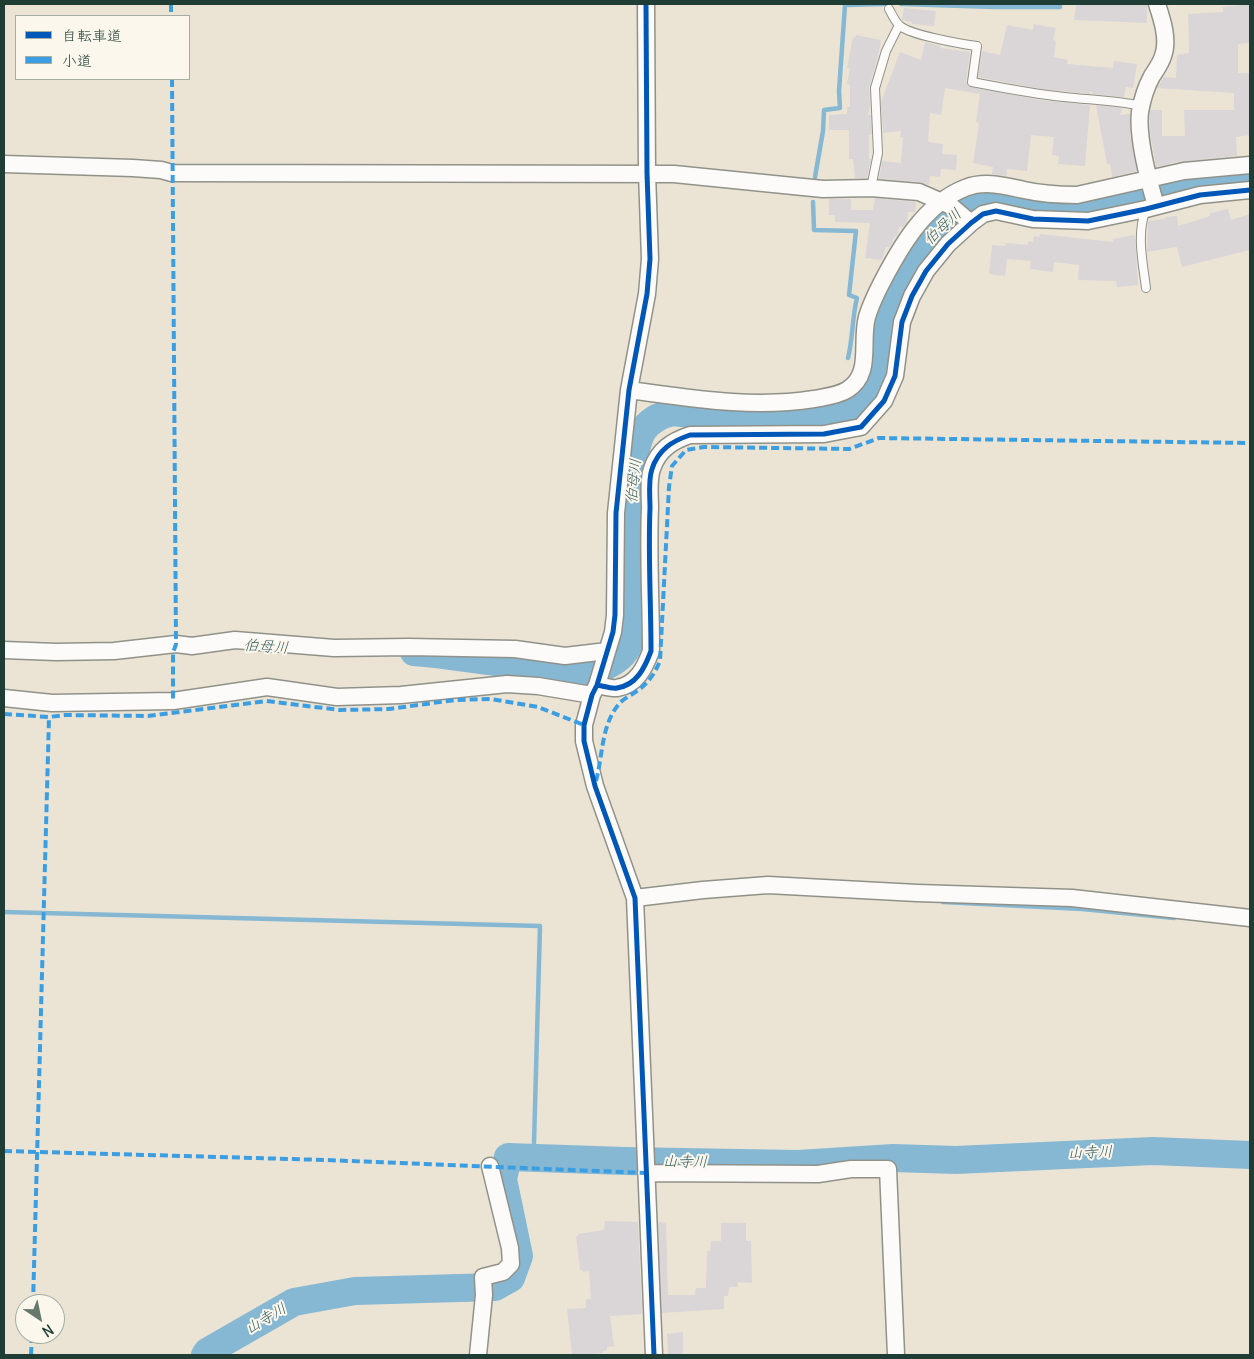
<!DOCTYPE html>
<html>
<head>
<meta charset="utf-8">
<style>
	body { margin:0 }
	#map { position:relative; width:1254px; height:1359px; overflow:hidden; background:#ebe4d5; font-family:Delius,"Klee One",sans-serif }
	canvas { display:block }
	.frame { position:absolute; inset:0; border:5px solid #1f3d34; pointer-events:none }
	.legend { position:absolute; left:15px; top:15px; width:175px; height:65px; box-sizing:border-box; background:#fbf7ec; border:1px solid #a3ada2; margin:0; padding:6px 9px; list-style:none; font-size:15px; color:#1f3d34 }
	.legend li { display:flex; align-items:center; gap:10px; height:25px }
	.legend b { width:25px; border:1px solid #a3ada2 }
	.north { position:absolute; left:15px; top:1294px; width:50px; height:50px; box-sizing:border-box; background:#fbf7ec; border:1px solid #a3ada2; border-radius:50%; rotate:146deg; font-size:14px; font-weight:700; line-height:20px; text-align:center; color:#1f3d34 }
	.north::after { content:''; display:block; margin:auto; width:18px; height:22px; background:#66776c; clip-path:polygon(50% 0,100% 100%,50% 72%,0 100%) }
</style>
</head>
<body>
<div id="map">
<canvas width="1254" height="1359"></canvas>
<div class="frame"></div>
<ul class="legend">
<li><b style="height:6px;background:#0057b8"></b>自転車道</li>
<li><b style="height:6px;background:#3c9ee2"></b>小道</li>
</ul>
<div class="north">N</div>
</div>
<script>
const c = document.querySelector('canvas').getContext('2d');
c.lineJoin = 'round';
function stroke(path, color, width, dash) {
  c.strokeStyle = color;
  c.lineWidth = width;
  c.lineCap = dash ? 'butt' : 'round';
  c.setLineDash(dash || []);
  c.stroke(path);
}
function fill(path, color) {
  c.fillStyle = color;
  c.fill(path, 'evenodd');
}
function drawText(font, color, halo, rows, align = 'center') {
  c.font = font + ' Delius,"Klee One",sans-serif';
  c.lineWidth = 4;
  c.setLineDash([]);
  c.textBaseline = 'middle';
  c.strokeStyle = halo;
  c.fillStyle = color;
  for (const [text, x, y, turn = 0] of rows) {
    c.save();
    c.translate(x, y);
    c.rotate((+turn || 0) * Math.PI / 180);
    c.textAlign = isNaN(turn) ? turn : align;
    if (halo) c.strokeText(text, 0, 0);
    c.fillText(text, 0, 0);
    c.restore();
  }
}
stroke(new Path2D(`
	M901,4L995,7H1060V4
	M815,177L823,131L824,110L840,108L839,91L845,5L885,4
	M813,202L814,230L856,231L849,295L857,298C852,318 853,338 848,358
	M943,902L1082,909L1174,918
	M4,912L540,926L534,1143`), '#86b8d3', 4.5);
stroke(new Path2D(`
	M414,652L436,654L587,674C599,670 614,664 623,654C637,639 630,603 630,584C628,551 627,454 644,429C652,419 661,415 673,412L748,420L798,418L844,410L863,401L873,390L880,376L886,320L896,283L912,254L937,229L963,206L971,201L982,196L994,195L1047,207L1079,209L1119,202L1177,186L1250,177
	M205,1355L207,1352L294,1302L355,1291L495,1287L511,1278L519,1256L503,1179L508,1157L624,1161L798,1164L893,1158L956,1160L1153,1151L1250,1155`), '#86b8d3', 28);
fill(new Path2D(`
	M1076,4H1147V23L1074,20Z
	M1250,4V43L1238,44V73H1250V135L1236,137L1237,156L1169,163L1170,164L1156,167L1150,133V110H1162V136H1185L1184,110H1234V93L1157,88L1164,77L1176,78L1177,55L1189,53L1188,14L1223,12V7Z
	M904,8L936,11L934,26L912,24V22L902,20Z
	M1034,24L1056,28L1053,40L1056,41L1054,57L1068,60L1067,64L1113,68L1114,61L1137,64L1133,88L1126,87L1124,97L1093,94V92H1090V94L1042,89L978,77L982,51L1000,55L1007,25L1033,30Z
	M856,35L881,40L878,57L869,88L870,105L868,115H871L872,134L869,135V159H871L867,178H855L853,159H849V130H829V115L847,114V107H850V85L847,84L850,68H847L853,37L855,38Z
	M925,42L941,46L940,48L970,52L966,82L970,87L1040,100L1090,105L1085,166L1058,164L1059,156L1052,155L1054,137L1031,135L1027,171L1007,169L1006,176L992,174L993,167L973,163L979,123L976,122L980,94L945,88L941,115L930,113L928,142L943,144L942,154L957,155L956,170L941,169L940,177L930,176L929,185L920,182L879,179L882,161L901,163L903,137H900L901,131L883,133L881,102L900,52L921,60Z
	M1096,105L1122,108L1120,115L1130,114V135L1137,171L1112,177L1110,164H1107Z
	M875,198L916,202L915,212H908L907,222L903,227H899L898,234L894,238L890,247H886L882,260L865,258L870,223L835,222V215H829V199H851V210H873Z
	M1228,209L1231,220L1250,214V250L1182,267L1177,247L1147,252L1148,221L1165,219V217L1177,216L1178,226L1210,216V213Z
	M1040,234L1113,242V239L1135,235L1138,285L1117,287L1116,281L1078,280L1079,265L1054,262L1053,272L1030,269L1031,261L1007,259L1005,276L989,274L992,245L1005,246L1006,243L1028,245V241L1033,242L1034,236L1039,237Z
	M605,1221L638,1222L642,1314L610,1316L614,1346L607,1347V1350L603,1351V1353L572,1355L567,1309L586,1308V1299H591L589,1271L583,1272L582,1270H580L576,1236H578V1234L604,1230Z
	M658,1222L666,1223L668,1295H695L696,1288H706L707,1251H710L711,1241H721V1223H746V1241H751L752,1283L738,1282V1287H729L728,1296H724V1309L662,1313Z
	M683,1332V1355H668L667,1334Z`), '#dad5d7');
const service = new Path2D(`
	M889,9C892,14 895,22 900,26C911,35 961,44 977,46L972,82C1003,88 1033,94 1064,97C1090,100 1115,100 1141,106
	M871,188L878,153L875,88L886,51L899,25
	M1146,209C1136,234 1143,263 1146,288`);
const minor = new Path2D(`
	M646,4L647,173L650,259L647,294L629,390L616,513L615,615L613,632L597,685L592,695L584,725V741L595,786L635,898L654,1355
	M4,164L133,168L161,170L172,173L674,174L823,189L871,188L919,192L951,206L971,223
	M1156,206C1149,182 1137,137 1140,112C1142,100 1146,87 1152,76C1156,70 1161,63 1163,56C1169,40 1162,19 1157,4
	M629,390C690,398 752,409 814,399C824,397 837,396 847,390C873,374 860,343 867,317C870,307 875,296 880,286C899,249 924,204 965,188C985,180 1005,186 1024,190C1042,194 1059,195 1077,195L1184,171L1250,165
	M4,650L56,652L114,651L176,644L192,646L235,640L334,648L409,647L515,649L565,656L607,651
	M597,685C603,686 612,689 617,688C637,685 645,667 651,651C651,603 648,555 650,508C650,496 648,480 652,469C658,450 672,441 690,435L824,434L861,427L884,401L895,376L902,322L912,296L926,271L948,244L971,223L983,214L996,211L1033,219L1088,221L1146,209L1200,195L1250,190
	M4,698L52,703L173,701L267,687L337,697L401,695L507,684L538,686L592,695
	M635,898L703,890L768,885L917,893L1072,898L1250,918
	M646,1173L818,1174L851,1169H888L896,1355
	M478,1355L484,1295L483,1277L503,1272L511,1264L510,1248L490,1166`);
stroke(service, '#909289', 10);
stroke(minor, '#909289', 19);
stroke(service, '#fcfbf9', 8);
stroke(minor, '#fcfbf9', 16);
stroke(new Path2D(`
	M171,4V16
	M172,79L176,644L173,653V701
	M4,714L49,717L65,715L148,716L266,701L340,710L389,709L455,700L491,699L538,707L584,725
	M596,781C603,755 601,725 619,704C622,700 629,696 634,693C647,685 654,675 660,661L669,487L672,466L686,450L704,447L849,449L879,438L1250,443
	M4,1151L326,1160L646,1173
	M33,1304L49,717
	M31,1355L32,1334`), '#3c9ee2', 4, [8, 4]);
stroke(new Path2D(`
	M646,4L647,173L650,259L647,294L629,390L616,513L615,615L613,632L597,685L592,695L584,725V741L595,786L635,898L654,1355
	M597,685C603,686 612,689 617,688C637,685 645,667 651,651C651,603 648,555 650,508C650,496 648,480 652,469C658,450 672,441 690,435L824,434L861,427L884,401L895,376L902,322L912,296L926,271L948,244L971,223L983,214L996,211L1033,219L1088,221L1146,209L1200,195L1250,190`), '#0057b8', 5);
drawText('italic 15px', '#315c63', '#fbf7ec', [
	["伯母川",943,227,-43],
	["伯母川",634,481,-84],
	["伯母川",266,647,4],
	["山寺川",1090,1153,-2],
	["山寺川",685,1162,1],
	["山寺川",266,1319,-31]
]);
</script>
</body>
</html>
